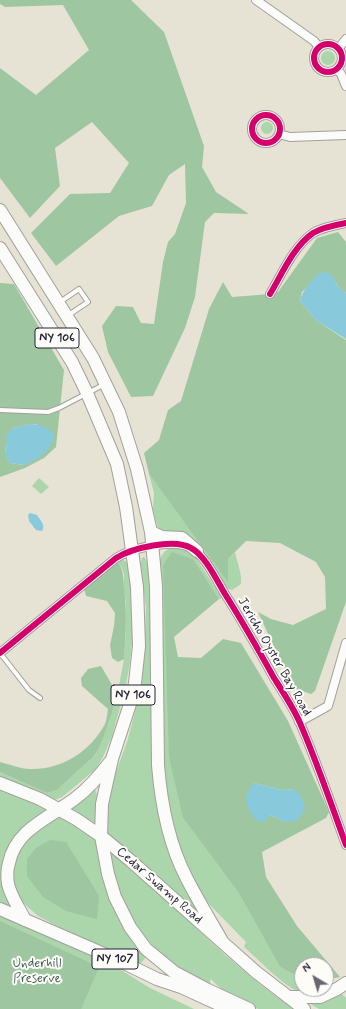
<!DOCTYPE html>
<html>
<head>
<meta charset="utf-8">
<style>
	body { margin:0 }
	#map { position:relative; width:346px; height:1009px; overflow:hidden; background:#e7e3d4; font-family:Mynerve,sans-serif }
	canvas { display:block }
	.north { position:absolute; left:294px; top:957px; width:40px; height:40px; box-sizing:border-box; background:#fdfcf7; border:1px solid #a5a5ac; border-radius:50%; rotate:322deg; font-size:11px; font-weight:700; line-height:16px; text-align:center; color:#22223b }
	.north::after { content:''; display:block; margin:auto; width:14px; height:18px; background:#676671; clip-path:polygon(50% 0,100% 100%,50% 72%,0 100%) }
</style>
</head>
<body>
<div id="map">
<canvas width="346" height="1009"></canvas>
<div class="north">N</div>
</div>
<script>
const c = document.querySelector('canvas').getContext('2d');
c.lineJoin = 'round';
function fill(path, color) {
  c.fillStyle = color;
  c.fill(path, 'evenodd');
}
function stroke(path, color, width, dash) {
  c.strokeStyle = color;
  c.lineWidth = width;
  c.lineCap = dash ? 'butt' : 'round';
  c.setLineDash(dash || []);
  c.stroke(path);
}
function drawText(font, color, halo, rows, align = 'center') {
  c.font = font + ' Mynerve,sans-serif';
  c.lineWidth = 4;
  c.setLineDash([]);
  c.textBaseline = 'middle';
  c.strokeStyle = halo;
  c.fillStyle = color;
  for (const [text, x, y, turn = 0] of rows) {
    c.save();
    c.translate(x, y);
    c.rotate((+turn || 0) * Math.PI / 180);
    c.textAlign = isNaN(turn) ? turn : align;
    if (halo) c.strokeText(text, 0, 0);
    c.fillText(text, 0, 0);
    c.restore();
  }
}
fill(new Path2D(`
	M321 58a7 7 0 1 1 14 0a7 7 0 1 1-14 0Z
	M261 128a6 6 0 1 1 12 0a6 6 0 1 1-12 0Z
	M149,474L228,581V559L235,552C237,562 242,573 241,584L232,590L228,589L202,552L159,532L153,510L154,493Z
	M39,478L49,487L41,494L32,486Z
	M179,546L188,549L194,555L222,598L219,599L194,560L163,565L183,818L238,892L280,967L302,979V989H326C320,993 305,994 298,991C282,985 258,959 244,947L246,942L208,903L192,878L177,841L161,762L160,560C164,549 169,548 179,546Z
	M144,557L148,563L153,656L155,792L199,913L197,914L106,835L108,804L114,777L127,742L139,697L144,655L146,608L140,565L142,558Z
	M122,559L129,564L134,622L130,662L125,690L112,736L103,757L96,769L62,797L55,800L48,799L0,782V772L47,793L57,790L92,758L98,750L103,739L116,701L124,659L126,633V603L123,585L124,574L122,568L117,561Z
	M0,790L48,809L25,825L10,843L2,867L5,892L13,908L0,903Z
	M95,790L100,801L97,828L69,810L90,791Z
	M59,814L97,840L104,879L147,956L140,964L80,938L38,916L22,902L13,885L12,864L30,834Z
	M112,851C129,866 147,882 164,898C206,937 246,977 294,1009C283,1009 269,1009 259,1009C244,1005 221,991 211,979L208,987L166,960L141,933L122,901L112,873L108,852Z
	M0,914L113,965L150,988L194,1009H0Z
	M339,991L346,998V1009H319L305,1001Z`), '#abd5ab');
fill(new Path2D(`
	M0,0H131L164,32L204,146L202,167L216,192L249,214L214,213L205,222L195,297L185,328L153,396L131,397L108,352L102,326L116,306L133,307L141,323L154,324L163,262L168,242L175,234L186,203L185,164L169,175L152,206L119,216L56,266L31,233L70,194L110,193L129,163L92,122L55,148L60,186L30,218L0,178V68L36,95L89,50L63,5L5,7L0,4Z
	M338,232L346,242V293L341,290L333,279L312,280V283L302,292L300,301L317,321L346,340V602L315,691L311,694L293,688L258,612L271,619L293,625L326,609L325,577L316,562L280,543L246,541L228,559V582L149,474L144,453L159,440L168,410L181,401L209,309L223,282L232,297L271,294L278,292L317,238Z
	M0,283L14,284L64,370L56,447L44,458L25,468L0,477ZM31,424H37L24,465L10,463C1,450 8,441 13,428Z
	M172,552L194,560L219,599L174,637L178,657L201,658L223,639L241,643L288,721L329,812L326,818L262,852L266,877L297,926L340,977L326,980V965H302V979L280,967L238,892L183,818L169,757L163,565ZM254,783L282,790L294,789L286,822L270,815Z
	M117,561C125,572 122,575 124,587C127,613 126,633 124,659L118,662L112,658L110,645L114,626L115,613L107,601L86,596L84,588Z
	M101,666L115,690L116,701L103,739L98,750L92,758L57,790L47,793L0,772V762C9,764 20,769 30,769C61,770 90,752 105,724C107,720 107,714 108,709L82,686L81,678L88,669Z
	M50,840L66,842L99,896L97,919L66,911L43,897L27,876V859L37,847Z
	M0,921L99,967L81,1009H0Z`), '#9ec6a0');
fill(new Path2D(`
	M322,272L332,274C334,282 339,289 346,293V339L317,321L300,301C302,291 313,277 322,272Z
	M31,424C40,424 47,428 54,433L53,441L46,452L38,458L24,465L10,463C1,450 9,449 6,436L13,428Z
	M30,513L37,515C40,520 46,525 42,531L36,530L29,521L28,515Z
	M254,783L282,790L294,789L301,796L305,808L298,820L286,822L270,815L265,821L259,822C251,815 244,805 247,794C247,790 252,786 254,783Z`), '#88cadb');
const service = new Path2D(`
	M60,302L79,289L88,302L67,316
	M0,410L48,412L59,408L105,384
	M0,653L29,690L40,698`);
const minor = new Path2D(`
	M256,0L314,41L319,47
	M314 58a14 14 0 1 1 28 0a14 14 0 1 1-28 0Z
	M339,48L346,39
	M337,69L341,74L346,86
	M252 129a14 14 0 1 1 28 0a14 14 0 1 1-28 0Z
	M279,134L290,137L346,135
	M270,294C282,274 293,247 313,233C323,227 335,225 346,223
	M0,653L116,558C132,548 174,538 191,548C205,555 217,581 225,594C242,621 258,649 274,678C283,692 293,707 300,723C317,762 331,804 346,845
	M299,722L328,706L346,643`);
const primary = new Path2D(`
	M0,210L93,358L119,412L137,469L151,532L156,586L158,765C161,803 168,842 186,877C197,899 210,920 222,941
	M0,248L72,362L87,393L117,464L126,507L137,587L139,646L135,683L131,701L112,759L102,804L101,836L108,874L115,897L130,927L146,949L174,972L208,990L249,1009
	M151,532L162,537L182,538L197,551
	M0,783L40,799L76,819L101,836L131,861L256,972L304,1009
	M0,909L120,961L157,979L181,987L229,1009
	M25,920C19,908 11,897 8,884C7,877 7,869 9,863C16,828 52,817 77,797C90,787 100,775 110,762
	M288,997H320L337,989L346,983`);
stroke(service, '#a2a09b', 6);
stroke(minor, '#a2a09b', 10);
stroke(primary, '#a2a09b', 14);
stroke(service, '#fbfbf9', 4);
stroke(minor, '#fbfbf9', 8);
stroke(primary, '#fbfbf9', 12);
stroke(new Path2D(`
	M314 58a14 14 0 1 1 28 0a14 14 0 1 1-28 0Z
	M252 129a14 14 0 1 1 28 0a14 14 0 1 1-28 0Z
	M270,294C282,274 293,247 313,233C323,227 335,225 346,223
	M0,653L116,558C132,548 174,538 191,548C205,555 217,581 225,594C242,621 258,649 274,678C283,692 293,707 300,723C317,762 331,804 346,845`), '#d6006c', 6);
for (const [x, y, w] of [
	[57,338,44],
	[133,695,44],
	[115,959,46]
]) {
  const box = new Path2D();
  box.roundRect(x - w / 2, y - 10, w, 20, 3);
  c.fillStyle = '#fdfcf7';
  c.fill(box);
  stroke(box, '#22223b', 1);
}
drawText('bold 12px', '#22223b', null, [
	["NY 106",57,338],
	["NY 106",133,695],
	["NY 107",115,959]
]);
drawText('13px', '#22223b', '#fdfcf7', [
	["Jericho Oyster Bay Road",274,657,60],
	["Cedar Swamp Road",159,886,41]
]);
drawText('13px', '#415d57', '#fdfcf7', [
	["Underhill",37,964],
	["Preserve",37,979]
]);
</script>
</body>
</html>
